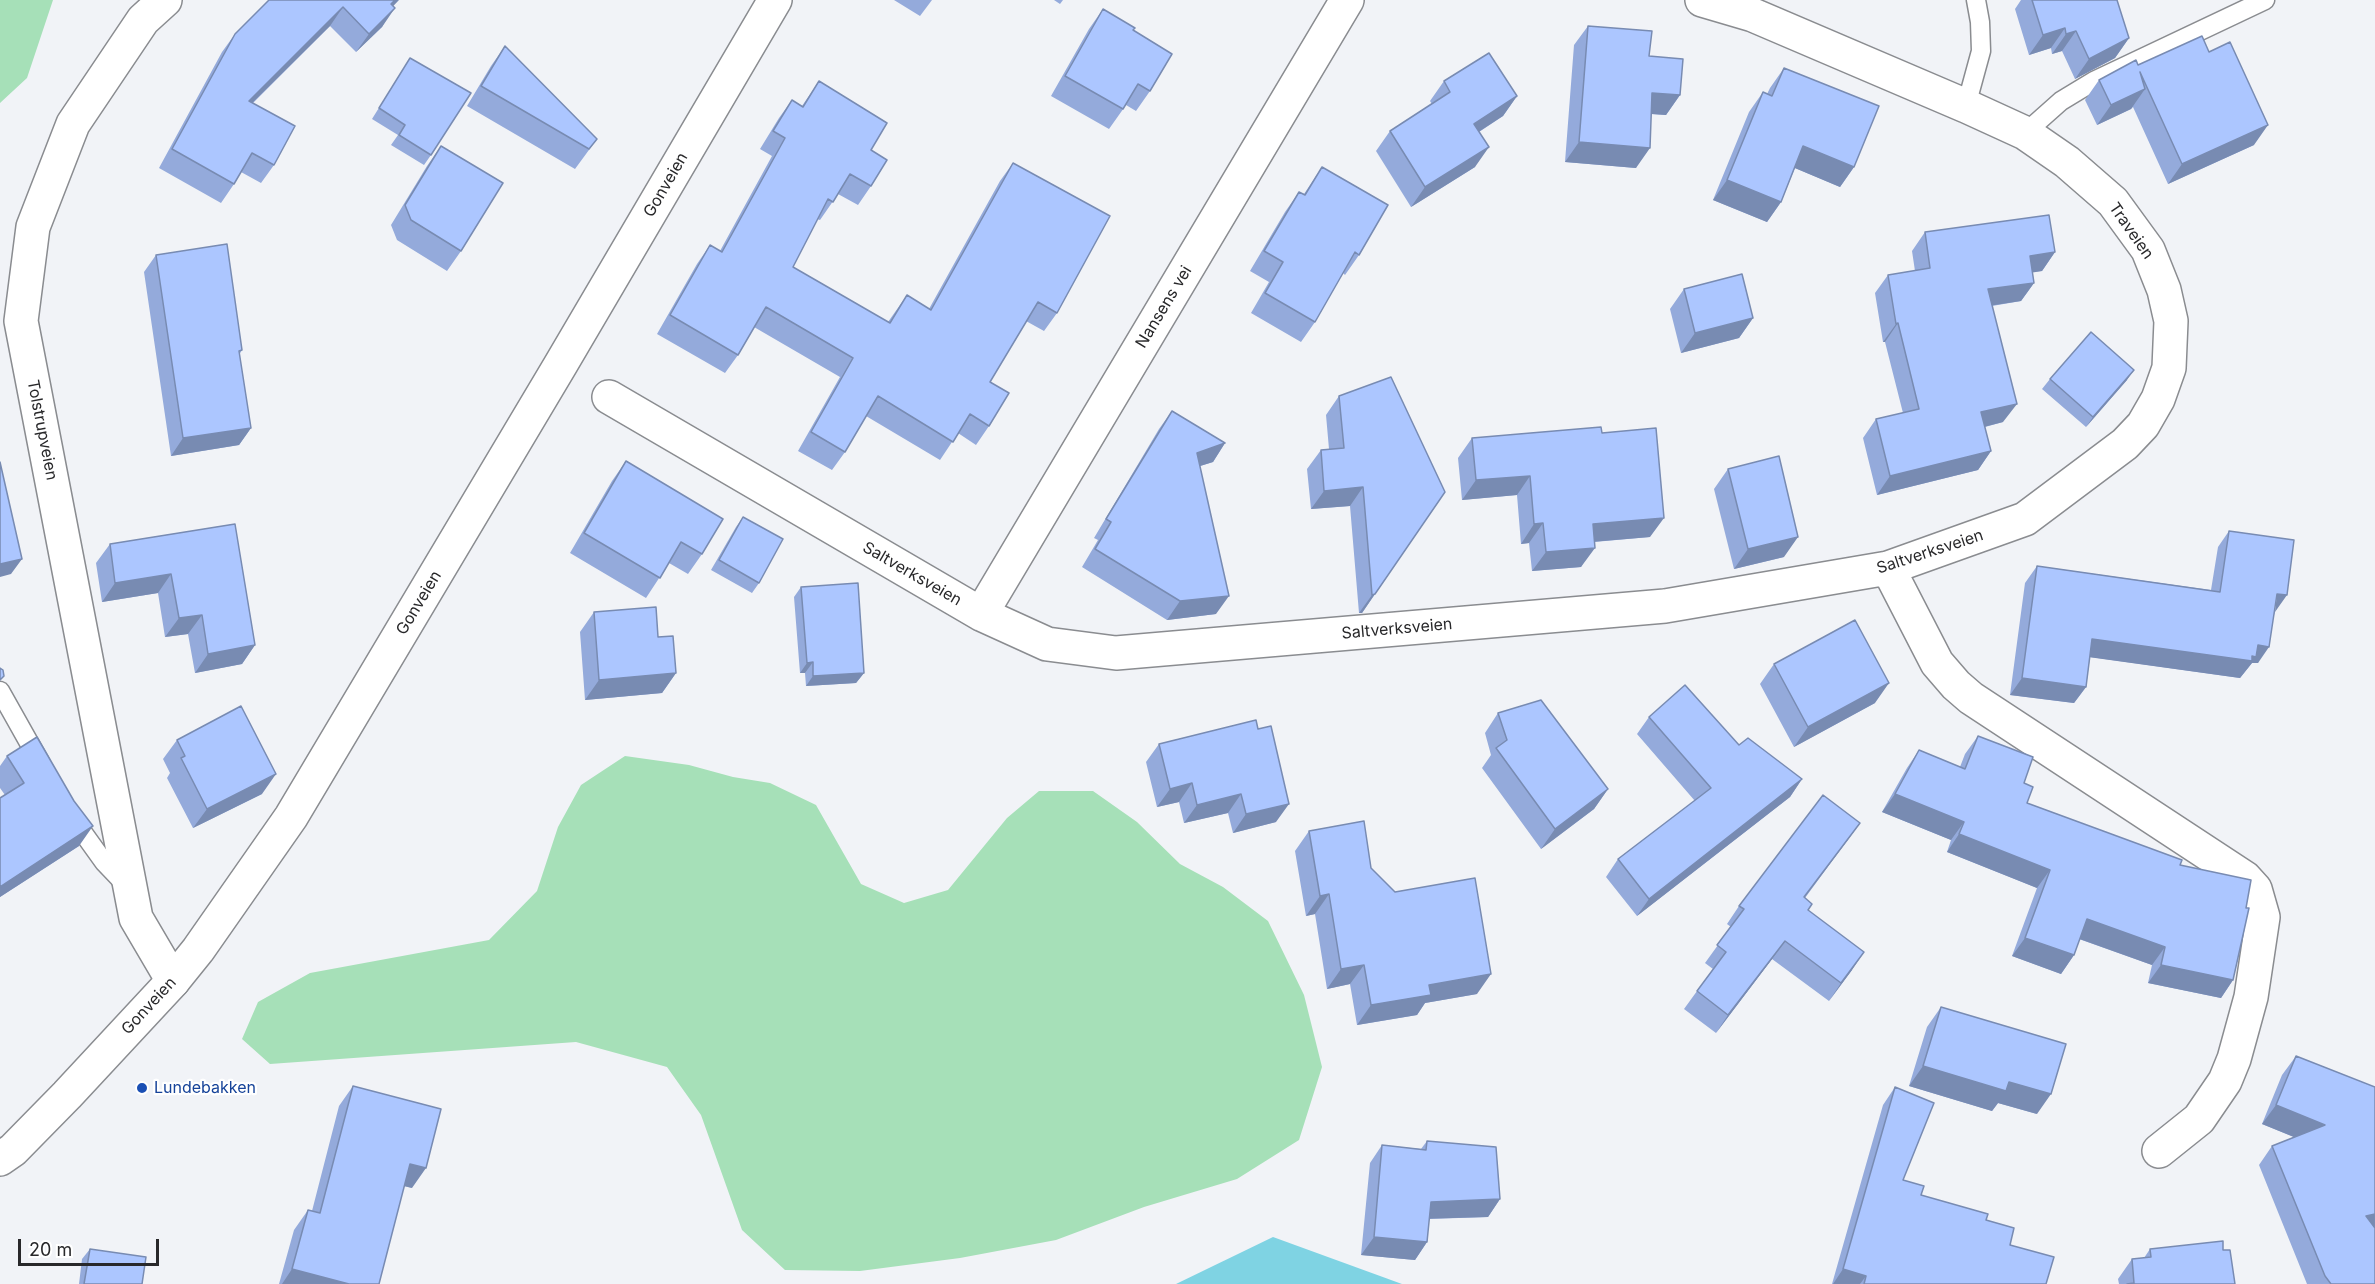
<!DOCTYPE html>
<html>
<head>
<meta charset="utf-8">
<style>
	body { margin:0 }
	#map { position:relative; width:2375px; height:1284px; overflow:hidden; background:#f1f3f7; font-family:Inter,sans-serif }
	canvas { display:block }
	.scale { position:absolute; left:18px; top:1239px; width:141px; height:27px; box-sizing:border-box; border:3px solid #28282a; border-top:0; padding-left:8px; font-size:18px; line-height:21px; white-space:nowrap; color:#28282a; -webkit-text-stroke:4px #fff; paint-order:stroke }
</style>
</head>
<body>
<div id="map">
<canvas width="2375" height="1284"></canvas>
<div class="scale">20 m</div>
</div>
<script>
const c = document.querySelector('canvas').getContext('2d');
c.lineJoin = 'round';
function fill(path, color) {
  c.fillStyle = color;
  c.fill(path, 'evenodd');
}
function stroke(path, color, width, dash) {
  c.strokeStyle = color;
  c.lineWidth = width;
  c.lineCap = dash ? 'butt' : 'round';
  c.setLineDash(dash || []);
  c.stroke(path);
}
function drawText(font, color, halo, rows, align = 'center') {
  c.font = font + ' Inter,sans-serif';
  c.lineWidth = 4.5;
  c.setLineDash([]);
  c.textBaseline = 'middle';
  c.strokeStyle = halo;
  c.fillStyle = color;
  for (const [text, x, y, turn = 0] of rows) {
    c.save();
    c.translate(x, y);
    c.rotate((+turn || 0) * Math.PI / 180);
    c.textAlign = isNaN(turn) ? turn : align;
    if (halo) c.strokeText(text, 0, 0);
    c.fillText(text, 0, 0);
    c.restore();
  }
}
fill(new Path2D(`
	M0,0H53L27,78L0,103Z
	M625,756L689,765L733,777L770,783L816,805L861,884L904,903L948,890L1007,818L1039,791H1093L1137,822L1180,864L1223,887L1268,921L1304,995L1322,1067L1299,1140L1237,1179L1144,1207L1056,1240L960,1258L860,1271L785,1270L742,1230L701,1115L667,1067L576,1042L270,1064L242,1039L258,1002L310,973L489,940L537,891L558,827L581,785Z`), '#a6e0b8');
fill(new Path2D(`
	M1273,1237L1402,1284H1176Z`), '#7fd3e3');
const service = new Path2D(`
	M1966,106L1981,51L1980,22L1976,0
	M2025,133L2061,101L2094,81L2265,0
	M0,691L41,764
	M71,816L104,862L125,884`);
const minor = new Path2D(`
	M165,0L143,20L73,124L33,227L21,321L136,918L173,981
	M609,397L981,614L1047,644L1116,653L1665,606L1888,568L2025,519L2125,444L2143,425L2158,399L2169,368L2171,321L2164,290L2148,250L2113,202L2067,162L2025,133L1966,106L1753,15L1702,0
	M1888,568L1937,663L1956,685L1971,698L2245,878L2255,889L2263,917L2251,997L2234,1059L2225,1081L2199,1119L2159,1151
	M981,614L1347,0`);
const tertiary = new Path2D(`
	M0,1159L13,1150L67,1095L173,981L198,950L291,817L561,364L775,0`);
stroke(service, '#8a8c90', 21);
stroke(minor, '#8a8c90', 36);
stroke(tertiary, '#8a8c90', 36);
stroke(service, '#fff', 18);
stroke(minor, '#fff', 33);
stroke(tertiary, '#fff', 33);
fill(new Path2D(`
	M269,0L394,6L382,27L356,52L330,26L253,103L274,165L261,183L241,172L234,184L221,203L159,168L222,52L235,34Z
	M894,0H932L920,16Z
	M1054,0H1063L1060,4Z
	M2021,0H2117L2129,38L2115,58L2075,79L2062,51L2052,54L2051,48L2029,55L2015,9Z
	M1103,9L1133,30L1150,91L1136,111L1126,105L1109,129L1051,96L1089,29Z
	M1588,26L1649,56L1680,95L1666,115L1651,114L1636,168L1565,162L1574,45Z
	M505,46L597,139L575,169L467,106L491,66Z
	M410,58L431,155L424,165L391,145L398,135L372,119Z
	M2138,65L2254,145L2168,184L2133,107L2131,109L2097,125L2085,100L2099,80Z
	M1784,68L1854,167L1840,187L1795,168L1781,202L1767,222L1713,200L1749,112L1763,92L1767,94L1770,88Z
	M819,81L871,150V186L858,205L838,194L820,220L817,219L793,267L888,322L907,295L929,309L1000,181L1013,163L1057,313L1044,331L1026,321L990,382L989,426L976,445L958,433L940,460L866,416L845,452L832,470L798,451L840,377L754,327L738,355L725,373L657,334L697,264L710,245L720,251L772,156L760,149L779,118L792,100L802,106Z
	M1444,81L1517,96L1503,116L1479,132L1475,167L1411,207L1376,151L1390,131L1432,104L1430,101Z
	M441,146L461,251L447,271L397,240L391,225L427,166Z
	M1322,167L1359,255L1345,275L1343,273L1315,322L1301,342L1251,313L1269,282L1250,271L1285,212L1299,192L1304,194Z
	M1925,232L2055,252L2042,271L2032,272L2034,283L2021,301L1992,306L2003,422L1985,427L1991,451L1978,470L1877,495L1863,438L1876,419L1903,413L1885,342H1883L1875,293L1888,275L1915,271L1912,251Z
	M156,255L242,350L239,355L251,428L239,445L171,456L144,272Z
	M1684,289L1753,318L1739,338L1681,353L1670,309Z
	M2050,379L2127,380L2086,427L2042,389Z
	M1339,396L1445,492L1362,613H1359L1350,506L1311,509L1307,469L1321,450L1329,449L1326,415Z
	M1172,411L1225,443L1213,462L1200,466L1216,614L1167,620L1082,567L1098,540L1094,538L1159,429Z
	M1602,433L1650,537L1594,542L1581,567L1532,571L1529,543L1521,544L1517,495L1462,500L1458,458L1472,438Z
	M626,461L702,554L688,574L669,563L646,598L570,553L612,481Z
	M1728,469L1784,557L1734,569L1714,489Z
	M743,517L759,583L752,593L711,570L736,527Z
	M235,524L255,645L242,664L195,673L188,634L165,637L158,593L102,602L96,563L110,544Z
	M2229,531L2275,612L2258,663H2252L2240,678L2090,657L2086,687L2074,703L2010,695L2025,583L2037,566L2211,590L2218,547Z
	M801,587L864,673L856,683L806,686L805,673H800L794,597Z
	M594,612L658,637L676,673L662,693L585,700L580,632Z
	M1774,664L1875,703L1794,747L1760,684Z
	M1498,713L1608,789L1594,809L1541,849L1482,768L1491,755L1485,733Z
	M1649,717L1739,745L1802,779L1790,797L1637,916L1606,877L1618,859L1695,801L1637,734Z
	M1256,720L1276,822L1233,833L1228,813L1184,823L1179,802L1157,807L1146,762L1159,744Z
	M1978,736L2024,783L2027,803L2180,865L2233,980L2221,998L2148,983L2152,965L2079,939L2074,955L2061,974L2012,956L2037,888L1947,852L1951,840L1882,812L1907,768L1919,750L1960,767L1965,754Z
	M177,740L262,794L193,828L167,778L170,773L163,759Z
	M7,756L79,846L0,897V798L5,795L0,788V766Z
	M1860,823L1805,898L1808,910L1852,970L1829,1001L1772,959L1716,1033L1684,1009L1713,969L1705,963L1731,927L1727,924L1739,906Z
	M1309,831L1371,868L1477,994L1425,1003L1417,1015L1357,1025L1350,984L1327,989L1315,914L1306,916L1295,851Z
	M1941,1007L2037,1114L1998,1103L1992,1111L1909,1086L1927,1027Z
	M2296,1056L2375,1284H2307L2259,1165L2272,1146L2294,1137L2262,1124L2282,1075Z
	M353,1086L412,1188L404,1186L379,1284H279L294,1230L308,1210L312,1211L339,1106Z
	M1895,1087L1903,1180L1921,1195L1986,1220L2046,1284H1832L1883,1105Z
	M1427,1141L1500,1199L1488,1217L1429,1219L1427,1242L1415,1260L1361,1255L1370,1163L1382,1145L1421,1149Z
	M90,1249L142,1284H79L82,1259Z
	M2150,1249L2223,1250L2235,1284H2119L2118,1279L2132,1259L2144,1258Z`), '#94aadb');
fill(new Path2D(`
	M395,0H399L378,22L391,4Z
	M343,7L330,26L236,119L249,101Z
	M395,8L382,27L356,52L369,34Z
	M2065,28L2051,48L2029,55L2043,35Z
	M2076,31L2062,51L2052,54L2066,34Z
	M2129,38L2115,58L2075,79L2089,59Z
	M2145,89L2131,109L2097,125L2111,105Z
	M1652,93L1680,95L1666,115L1638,113Z
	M1517,96L1503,116L1460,144L1474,124Z
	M2268,125L2254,145L2168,184L2182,164Z
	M1579,142L1650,148L1636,168L1565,162Z
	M1803,146L1854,167L1840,187L1790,166Z
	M1489,147L1475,167L1411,207L1425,187Z
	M1727,180L1781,202L1767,222L1713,200Z
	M2055,252L2042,271L2017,275L2030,256Z
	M2034,283L2021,301L1975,308L1988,289Z
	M1753,318L1739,338L1681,353L1695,333Z
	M1898,323L1885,342H1883L1896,324Z
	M2134,370L2127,380L2086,427L2093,417Z
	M2017,404L2003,422L1968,431L1981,412Z
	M251,428L239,445L171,456L183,438Z
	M1225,443L1213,462L1184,471L1197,453Z
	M1991,451L1978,470L1877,495L1890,476Z
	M1530,476L1517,495L1462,500L1476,480Z
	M1363,487L1350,506L1311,509L1324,491Z
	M1664,518L1650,537L1579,543L1593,524Z
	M1543,523L1529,543L1521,544L1534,524Z
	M1798,537L1784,557L1734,569L1748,549Z
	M1595,548L1581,567L1532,571L1546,552Z
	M22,559L11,574L0,577V564Z
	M171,574L158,593L102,602L115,583Z
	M1375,594L1362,613H1359L1372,595Z
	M2277,594L2287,595L2275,612Z
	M1229,596L1216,614L1167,620L1180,601Z
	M202,615L188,634L165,637L179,618Z
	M2092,639L2258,645L2269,647L2258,663H2252L2240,678L2081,656Z
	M255,645L242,664L195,673L208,654Z
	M813,662L805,673H800L807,663Z
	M676,673L662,693L585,700L599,680Z
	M864,673L856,683L806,686L813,676Z
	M2022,678L2086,687L2074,703L2010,695Z
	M1889,683L1875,703L1794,747L1808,727Z
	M276,774L262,794L193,828L207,809Z
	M1802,779L1790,797L1637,916L1649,899Z
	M1192,783L1179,802L1157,807L1170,789Z
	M1608,789L1594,809L1541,849L1555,829Z
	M1241,794L1228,813L1184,823L1197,805Z
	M1895,794L1964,822L1951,840L1882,812Z
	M1289,804L1276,822L1233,833L1246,814Z
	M1860,823L1847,841L1791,915L1804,897Z
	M93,826L79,846L0,897V887Z
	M1959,834L2050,870L2037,888L1947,852Z
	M1329,894L1315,914L1306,916L1320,896Z
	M2087,919L2165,947L2152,965L2074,937Z
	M2025,938L2074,955L2061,974L2012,956Z
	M1785,941L1772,959L1716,1033L1728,1015Z
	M1864,952L1852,970L1829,1001L1841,983Z
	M1364,965L1350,984L1327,989L1341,969Z
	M2161,965L2233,980L2221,998L2148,983Z
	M1491,974L1477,994L1425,1003L1417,1015L1357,1025L1371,1005L1429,985Z
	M1923,1066L2009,1082L2051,1094L2037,1114L1998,1103L1992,1111L1909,1086Z
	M2276,1105L2325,1125L2311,1144L2262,1124Z
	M410,1164L426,1168L412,1188L396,1184Z
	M1500,1199L1488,1217L1418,1219L1431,1202Z
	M2375,1214V1231L2366,1216Z
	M1374,1237L1427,1242L1415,1260L1361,1255Z
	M292,1269L349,1284H282Z
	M1843,1269L1866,1276L1860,1284H1833Z`), '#788bb2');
const building = new Path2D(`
	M269,0H395L391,4L395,8L369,34L343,7L249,101L295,126L274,165L252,153L234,184L172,149L235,34Z
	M2032,0H2117L2129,38L2089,59L2076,31L2066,34L2065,28L2043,35Z
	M1103,9L1135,28L1133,30L1172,54L1150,91L1138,84L1123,109L1065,76Z
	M1588,26L1652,31L1649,56L1683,59L1680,95L1652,93L1650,148L1579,142Z
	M2202,36L2209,52L2230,42L2268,125L2182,164L2140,72L2145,89L2111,105L2099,80L2136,60L2138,65Z
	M505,46L597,139L589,149L481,86Z
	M1489,53L1517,96L1474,124L1489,147L1425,187L1390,131L1450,92L1444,81Z
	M410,58L471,93L431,155L399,135L405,125L379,108Z
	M1784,68L1879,106L1854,167L1803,146L1781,202L1727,180L1763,92L1772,96Z
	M819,81L887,123L871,150L887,160L871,186L850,174L833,202L828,199L793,267L890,323L907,295L931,310L1013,163L1110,216L1057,313L1038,302L990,382L1009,393L989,426L970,414L953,442L878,396L845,452L811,432L853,358L766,307L738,355L670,315L710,245L722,252L785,138L773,131L792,100L803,107Z
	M441,146L503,183L461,251L411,220L405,205Z
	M1322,167L1388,205L1359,255L1355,252L1315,322L1265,293L1283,262L1264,251L1299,192L1305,195Z
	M2049,215L2055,252L2030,256L2034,283L1988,289L2017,404L1981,412L1991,451L1890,476L1876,419L1919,409L1898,323L1896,324L1888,275L1930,268L1925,232Z
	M227,244L242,350L239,351L251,428L183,438L156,255Z
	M1742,274L1753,318L1695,333L1684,289Z
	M2091,332L2134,370L2093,417L2050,379Z
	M1391,377L1445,492L1375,594L1372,595L1363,487L1324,491L1321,450L1344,448L1339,396Z
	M1172,411L1225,443L1197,453L1229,596L1180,601L1095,549L1111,522L1106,519Z
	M1601,427L1602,433L1656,428L1664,518L1593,524L1595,548L1546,552L1543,523L1534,524L1530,476L1476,480L1472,438Z
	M1779,456L1798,537L1748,549L1728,469Z
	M626,461L723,519L702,554L681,542L660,578L584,533Z
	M0,462L22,559L0,564Z
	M743,517L783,539L759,583L719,560Z
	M235,524L255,645L208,654L202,615L179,618L171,574L115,583L110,544Z
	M2229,531L2294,540L2287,595L2277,594L2269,647L2258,645L2256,657L2252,656V661L2092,639L2086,687L2022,678L2037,566L2220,592Z
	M858,583L864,673L813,676V662L807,663L801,587Z
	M656,607L658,637L673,636L676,673L599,680L594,612Z
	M1855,620L1889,683L1808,727L1774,664Z
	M0,668L3,670L4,676L0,680Z
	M1685,685L1739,745L1748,738L1802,779L1649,899L1618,859L1711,788L1649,717Z
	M1541,700L1608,789L1555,829L1496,748L1507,740L1498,713Z
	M241,706L276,774L207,809L181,758L185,756L177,740Z
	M1256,720L1258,729L1271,726L1289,804L1246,814L1241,794L1197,805L1192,783L1170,789L1159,744Z
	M1978,736L2033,757L2024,783L2033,787L2027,803L2182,860L2180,865L2251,880L2246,908H2249L2233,980L2161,965L2165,947L2087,919L2074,955L2025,938L2050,870L1959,834L1964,822L1895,794L1919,750L1965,769Z
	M37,737L74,801L93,826L0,887V798L24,783L7,756Z
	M1823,795L1860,823L1804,897L1812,904L1808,910L1864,952L1841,983L1785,941L1728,1015L1697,991L1726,952L1717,945L1744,909L1739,906Z
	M1364,821L1371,868L1395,892L1475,878L1491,974L1429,985L1431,995L1371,1005L1364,965L1341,969L1329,894L1320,896L1309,831Z
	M1941,1007L2066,1044L2051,1094L2009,1082L2006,1091L1923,1066Z
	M2296,1056L2375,1087V1214L2366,1216L2375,1228V1284H2331L2325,1276L2272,1146L2325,1125L2276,1105Z
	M353,1086L441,1109L426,1168L410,1164L379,1284H349L292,1269L308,1210L320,1213Z
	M1895,1087L1934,1103L1903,1180L1924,1186L1921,1195L1988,1214L1986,1220L2014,1228L2010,1245L2054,1257L2046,1284H1864L1866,1276L1843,1269Z
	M1427,1141L1496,1147L1500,1199L1431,1202L1427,1242L1374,1237L1382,1145L1426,1150Z
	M2223,1241V1250H2230L2235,1284H2127L2134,1283L2132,1259L2151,1257L2150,1249Z
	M90,1249L146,1257L142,1284H84Z`);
fill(building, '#acc6ff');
stroke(building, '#788bb2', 1.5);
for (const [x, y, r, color] of [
	[142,1088,6,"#1a4fb4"]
]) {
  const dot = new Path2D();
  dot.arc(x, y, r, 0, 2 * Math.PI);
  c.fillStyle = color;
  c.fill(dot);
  stroke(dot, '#fff', 2);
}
drawText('16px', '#28282a', '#fff', [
	["Gonveien",666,185,-60],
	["Traveien",2131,231,55],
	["Nansens vei",1164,307,-59],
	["Tolstrupveien",42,430,79],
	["Saltverksveien",1930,552,-18],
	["Saltverksveien",912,574,30],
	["Gonveien",419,603,-59],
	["Saltverksveien",1397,629,-5],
	["Gonveien",149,1006,-47]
]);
drawText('16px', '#164399', '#fff', [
	["Lundebakken",154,1088]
], 'left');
</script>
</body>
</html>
